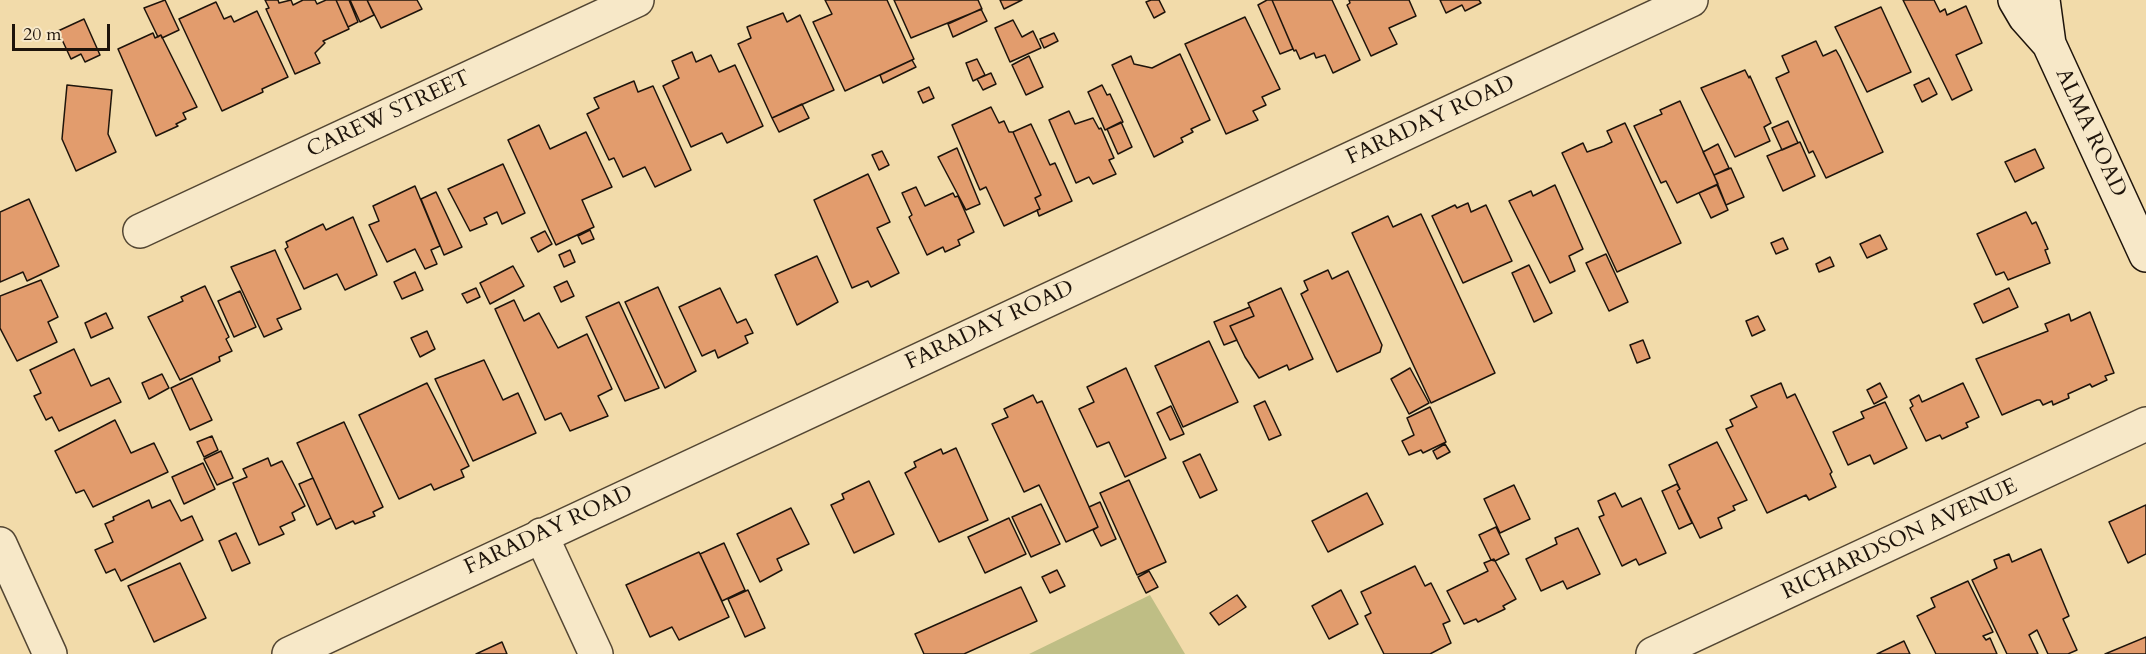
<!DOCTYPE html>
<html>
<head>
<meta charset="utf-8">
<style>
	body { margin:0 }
	#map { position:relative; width:2146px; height:654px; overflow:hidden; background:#f2dbaa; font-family:Cardo,serif }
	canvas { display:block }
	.scale { position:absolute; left:12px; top:24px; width:98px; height:27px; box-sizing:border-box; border:3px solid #1e140b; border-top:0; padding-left:8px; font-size:18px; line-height:21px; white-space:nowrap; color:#1e140b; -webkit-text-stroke:4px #f7e8c8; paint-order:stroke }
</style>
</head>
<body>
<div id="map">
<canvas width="2146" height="654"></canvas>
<div class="scale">20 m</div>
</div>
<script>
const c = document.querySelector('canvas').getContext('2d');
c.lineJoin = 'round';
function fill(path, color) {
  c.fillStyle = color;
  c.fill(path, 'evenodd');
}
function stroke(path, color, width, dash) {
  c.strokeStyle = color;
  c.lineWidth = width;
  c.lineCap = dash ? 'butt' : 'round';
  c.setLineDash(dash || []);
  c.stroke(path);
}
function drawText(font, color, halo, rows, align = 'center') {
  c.font = font + ' Cardo,serif';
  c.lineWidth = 5;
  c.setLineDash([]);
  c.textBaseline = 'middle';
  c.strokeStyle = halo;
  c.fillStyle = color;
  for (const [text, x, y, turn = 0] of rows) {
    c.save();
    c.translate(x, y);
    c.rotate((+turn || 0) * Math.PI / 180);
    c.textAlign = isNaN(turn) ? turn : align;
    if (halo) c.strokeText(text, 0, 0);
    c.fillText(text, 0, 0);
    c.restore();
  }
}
fill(new Path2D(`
	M1150,595L1185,654H1029Z`), '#bfbe85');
const building = new Path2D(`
	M165,0L179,30L162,38L161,35L158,37L144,8Z
	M265,0H278L279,3L291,0L293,5L303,0H315L317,4L326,0H336L349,29L323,41L325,43L315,53L320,63L295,74L266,9L269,8Z
	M336,0H349L358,22L348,27Z
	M350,0H367L374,15L360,22Z
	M367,0H417L422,9L381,28Z
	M825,0H887L914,59L845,91L813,22L832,14Z
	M894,0H978L982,9L911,38Z
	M1000,0H1022L1004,9Z
	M1151,0H1159L1165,12L1154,18L1146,2Z
	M1267,0H1272L1293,49L1280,54L1258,5Z
	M1272,0H1332L1360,60L1333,73L1325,55L1316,58L1314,53L1300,59L1296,50L1294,51Z
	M1349,0H1409L1416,16L1389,28L1397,44L1371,56L1347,5L1350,3Z
	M1440,0H1479L1481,3L1465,11L1462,5L1446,13Z
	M1903,0H1934L1940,12L1945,9L1947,15L1966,6L1982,43L1956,55L1972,90L1952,100Z
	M216,2L224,19L231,16L234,22L257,11L288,77L262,89L263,92L222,111L179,19Z
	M1881,7L1911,72L1867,92L1835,27Z
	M981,9L987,21L953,37L948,24Z
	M783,13L787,22L800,15L834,90L772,118L738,44L751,38L747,27Z
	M1245,17L1280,89L1262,97L1266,105L1253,111L1258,120L1226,134L1185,44Z
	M84,19L100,55L85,62L81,54L71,59L58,31Z
	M1013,20L1022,37L1033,31L1041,48L1010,62L995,28Z
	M153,33L155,38L161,35L197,107L183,113L186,119L176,124L178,126L156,136L118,49Z
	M1054,33L1058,41L1044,48L1040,39Z
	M1816,41L1823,56L1836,50L1840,57L1883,152L1826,178L1813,151L1809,153L1776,78L1789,72L1782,56Z
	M692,52L696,62L711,55L719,72L735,65L763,126L727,143L722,133L691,147L663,86L679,78L672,61Z
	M1180,54L1210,120L1191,129L1193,132L1181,138L1183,142L1154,157L1112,65L1131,56L1134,64L1152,68Z
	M1029,56L1043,87L1026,95L1012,65Z
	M977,59L985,75L973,81L966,63Z
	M912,60L916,67L883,83L880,75Z
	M1745,70L1749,78L1750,76L1771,123L1764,127L1770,141L1735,157L1701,88Z
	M991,73L996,84L983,90L977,79Z
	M1929,78L1937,94L1922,102L1914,85Z
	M634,81L638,92L653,86L691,170L655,187L645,167L623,177L614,158L609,160L587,114L599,108L594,98Z
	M67,85L112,90L108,134L116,152L76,171L62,139Z
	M1102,85L1107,95L1110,94L1123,122L1105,130L1088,92Z
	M929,87L934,98L923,103L918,92Z
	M1680,101L1718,184L1677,203L1666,181L1661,183L1634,126L1662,114L1660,110Z
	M802,104L809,118L779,132L772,118Z
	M991,107L999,123L1004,121L1009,132H1013L1041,195L1035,198L1040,209L1004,226L986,187L980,190L952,125Z
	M1069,111L1075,124L1093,118L1099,129L1101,128L1114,158L1109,160L1116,174L1093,184L1089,177L1076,183L1049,120Z
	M1788,121L1798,143L1782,150L1772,128Z
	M1121,122L1132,147L1118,154L1107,129Z
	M1625,123L1681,243L1617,272L1562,153L1583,143L1587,152L1604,146L1612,142L1607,131Z
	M1031,124L1050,165L1055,163L1072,201L1039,216L1037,210L1040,209L1035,198L1041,195L1013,132Z
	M539,125L550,149L586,132L612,187L582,200L594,227L556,245L508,140Z
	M1800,142L1815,176L1783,191L1767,156Z
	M1718,144L1729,168L1714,175L1703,152Z
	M957,148L980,204L966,210L938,157Z
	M2035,149L2044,168L2015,182L2005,162Z
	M882,151L889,165L879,170L872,155Z
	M503,164L525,213L502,224L497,212L484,218L487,224L470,231L448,189Z
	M1731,168L1744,197L1726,205L1714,175Z
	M868,174L890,222L877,228L899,273L871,287L868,281L852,288L814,200Z
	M1555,185L1583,249L1569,256L1575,271L1550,283L1509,201L1531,191L1533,196Z
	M1717,185L1728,210L1711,218L1699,193Z
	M415,186L440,246L431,250L437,264L425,269L415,249L387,262L369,225L379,221L373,206Z
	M916,187L925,206L953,193L955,197L958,196L974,232L958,240L960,245L945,252L943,247L927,255L909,217L912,215L902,193Z
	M436,192L462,247L444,255L421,199Z
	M29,199L59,266L27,281L23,272L0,282V212Z
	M1468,203L1471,212L1486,205L1512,261L1463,283L1432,216L1455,205L1457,208Z
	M2026,212L2032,224L2036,222L2048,249L2045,250L2050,263L2008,280L2004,272L1996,275L1977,234Z
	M1421,214L1495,373L1431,403L1352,233L1388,216L1393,227Z
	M353,217L377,275L345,290L337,274L304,289L285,249L288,247L286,242L323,224L326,230Z
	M590,230L594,239L582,244L578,236Z
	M545,231L552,244L538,252L531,238Z
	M1880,235L1887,249L1867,258L1860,244Z
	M1783,238L1788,249L1776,254L1771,243Z
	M275,250L301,309L277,319L282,329L264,337L231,267Z
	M570,250L575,262L564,267L559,255Z
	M1606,254L1628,302L1609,311L1586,263Z
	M817,256L838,302L797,325L775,275Z
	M1830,257L1834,266L1819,272L1816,264Z
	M1529,265L1552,313L1534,322L1512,273Z
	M513,266L524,286L490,304L480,283Z
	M1328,270L1332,279L1348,271L1382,345L1380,352L1337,372L1301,294L1308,290L1304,281Z
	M415,272L423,290L402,299L394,282Z
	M41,280L58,317L48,322L57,342L17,361L0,328V296Z
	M567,281L574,296L561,302L554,287Z
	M205,286L229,337L226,339L232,351L219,357L220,361L180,380L148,317L183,301L181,297Z
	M658,287L696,371L665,388L625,302Z
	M476,288L480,297L467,303L462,294Z
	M720,288L737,323L746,319L753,333L745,336L748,343L718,358L715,350L702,356L679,307Z
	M1281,288L1313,359L1289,370L1287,365L1259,378L1245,357L1230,326L1254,316L1248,303Z
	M2009,288L2018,307L1983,323L1974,304Z
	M240,291L256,327L234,337L218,301Z
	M514,300L524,321L539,313L558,348L587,334L612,389L598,396L608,416L570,431L561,413L545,420L495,309Z
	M619,302L659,388L625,401L586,317Z
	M1250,307L1254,316L1230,326L1237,340L1224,345L1214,322Z
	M2090,312L2114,373L2105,376L2107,380L2092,387L2090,384L2068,394L2069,398L2053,405L2052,401L2043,405L2040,400H2037L2002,415L1976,359L2048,331L2045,324L2069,314L2071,321Z
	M106,313L113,328L91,338L85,323Z
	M1758,316L1765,330L1752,336L1746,321Z
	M427,331L435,349L420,357L411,338Z
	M1643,340L1650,358L1637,363L1630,345Z
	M1209,341L1238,402L1183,427L1155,366Z
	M74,349L91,386L109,378L121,402L59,431L52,417L46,420L34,396L41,393L30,370Z
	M484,360L503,400L518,393L536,433L473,461L435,379Z
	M1126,368L1166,458L1125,477L1109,442L1097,447L1079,409L1094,402L1087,387Z
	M1410,368L1429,403L1409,414L1391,379Z
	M162,374L169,388L149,399L142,383Z
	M192,378L212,420L190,430L171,388Z
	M427,383L469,466L461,470L464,477L434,490L431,484L399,499L359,415Z
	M1781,383L1787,398L1795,394L1832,472L1830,474L1836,487L1809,500L1806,495L1767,513L1726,429L1733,426L1730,420L1757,407L1751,396Z
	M1880,383L1887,397L1874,404L1867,390Z
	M1963,383L1979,417L1966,423L1968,427L1942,439L1940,435L1926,441L1910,408L1913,406L1910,400L1919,395L1922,402Z
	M1033,395L1037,403L1042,401L1098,527L1066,542L1039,485L1024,492L992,424L1008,417L1004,409Z
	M1265,401L1281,435L1269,440L1254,406Z
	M1885,402L1907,448L1874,464L1870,455L1848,465L1833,432L1864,418L1861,412Z
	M1171,406L1184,434L1170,440L1157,413Z
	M1430,407L1446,442L1423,453L1421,450L1409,455L1402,441L1414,435L1407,418Z
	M115,420L131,453L154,443L168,472L93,507L84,490L76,493L55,451Z
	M344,422L383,507L373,512L375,516L355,524L353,521L336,529L297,443Z
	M212,436L218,450L204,457L197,442Z
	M1717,442L1747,500L1733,506L1735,510L1718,518L1722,528L1700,538L1677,491L1680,489L1669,465Z
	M1445,444L1450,452L1437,459L1433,451Z
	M956,448L988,520L939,542L905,473L916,467L914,462L941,449L943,454Z
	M221,451L233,478L217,485L204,459Z
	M1200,454L1217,490L1200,498L1183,462Z
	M268,458L271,466L282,461L305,506L292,513L295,520L280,527L284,534L259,545L233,483L247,477L243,469Z
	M203,463L215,489L184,504L172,477Z
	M313,478L331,518L317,525L299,484Z
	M1129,480L1166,562L1137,575L1100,493Z
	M869,481L894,534L854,553L831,505L844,499L842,494Z
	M1677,484L1680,489L1677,491L1692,523L1679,529L1662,491Z
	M1514,485L1530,519L1500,533L1484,499Z
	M1367,493L1383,524L1328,552L1312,521Z
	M1615,493L1622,507L1641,498L1666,553L1639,565L1636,559L1622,566L1599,517L1604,515L1598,501Z
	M149,500L152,508L170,500L181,521L192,516L203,540L121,581L115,569L106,573L95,550L113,542L105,524L114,520L113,517Z
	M1100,502L1116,539L1101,546L1093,530L1098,527L1089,507Z
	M1041,504L1060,544L1031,557L1012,517Z
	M2146,505V554L2128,563L2109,522Z
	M791,508L809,544L777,559L782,570L760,582L737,534Z
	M1009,518L1026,554L985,573L968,537Z
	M1496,527L1509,554L1495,561L1491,560L1479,535Z
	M1578,528L1600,574L1567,589L1563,581L1541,591L1526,559L1557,544L1555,538Z
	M236,533L250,563L232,571L219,541Z
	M724,543L745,590L722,601L700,554Z
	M2041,549L2069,616L2063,619L2077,650L2068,654H2048L2037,630L2029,635L2038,654H2007L1972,580L1997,568L1994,560L2009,554L2012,562Z
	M699,552L729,617L679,640L672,627L650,637L626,585Z
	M1494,559L1516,599L1503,606L1505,609L1478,622L1476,619L1464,624L1447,591L1488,571L1484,563Z
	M180,563L206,618L154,642L128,586Z
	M1415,566L1425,586L1431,583L1450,621L1443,624L1451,643L1430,654H1384L1365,616L1371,613L1361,592Z
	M1057,570L1065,586L1050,593L1042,577Z
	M1149,571L1158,587L1146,593L1138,577Z
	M1968,581L1993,632L1983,636L1986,640L1990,638L1997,654H1936L1917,616L1935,607L1931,598Z
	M1021,587L1037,621L964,654H924L915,634Z
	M748,590L765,628L745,637L728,599Z
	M1341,590L1358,624L1329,639L1312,606Z
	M1237,595L1246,607L1219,625L1210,613Z
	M2146,637V654H2105Z
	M1904,641L1910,654H1877Z
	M502,642L507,654H476Z`);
fill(building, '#e29c6d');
stroke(building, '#1e140b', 1.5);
const minor = new Path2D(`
	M140,231L637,0
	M541,535L596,654
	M0,544L50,654
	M289,654L1691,0
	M1653,654L2146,424`);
const secondary = new Path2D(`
	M2015,0L2025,17L2049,44L2146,255
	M2043,0L2049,44`);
stroke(minor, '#534633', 36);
stroke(secondary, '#1e140b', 36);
stroke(minor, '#f7e8c8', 33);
stroke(secondary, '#f7e8c8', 33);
drawText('22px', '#1e140b', '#f7e8c8', [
	["CAREW STREET",389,115,-25],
	["FARADAY ROAD",1431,121,-25],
	["ALMA ROAD",2090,133,65],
	["FARADAY ROAD",990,326,-25],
	["FARADAY ROAD",549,531,-25],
	["RICHARDSON AVENUE",1900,540,-25]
]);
</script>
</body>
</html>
